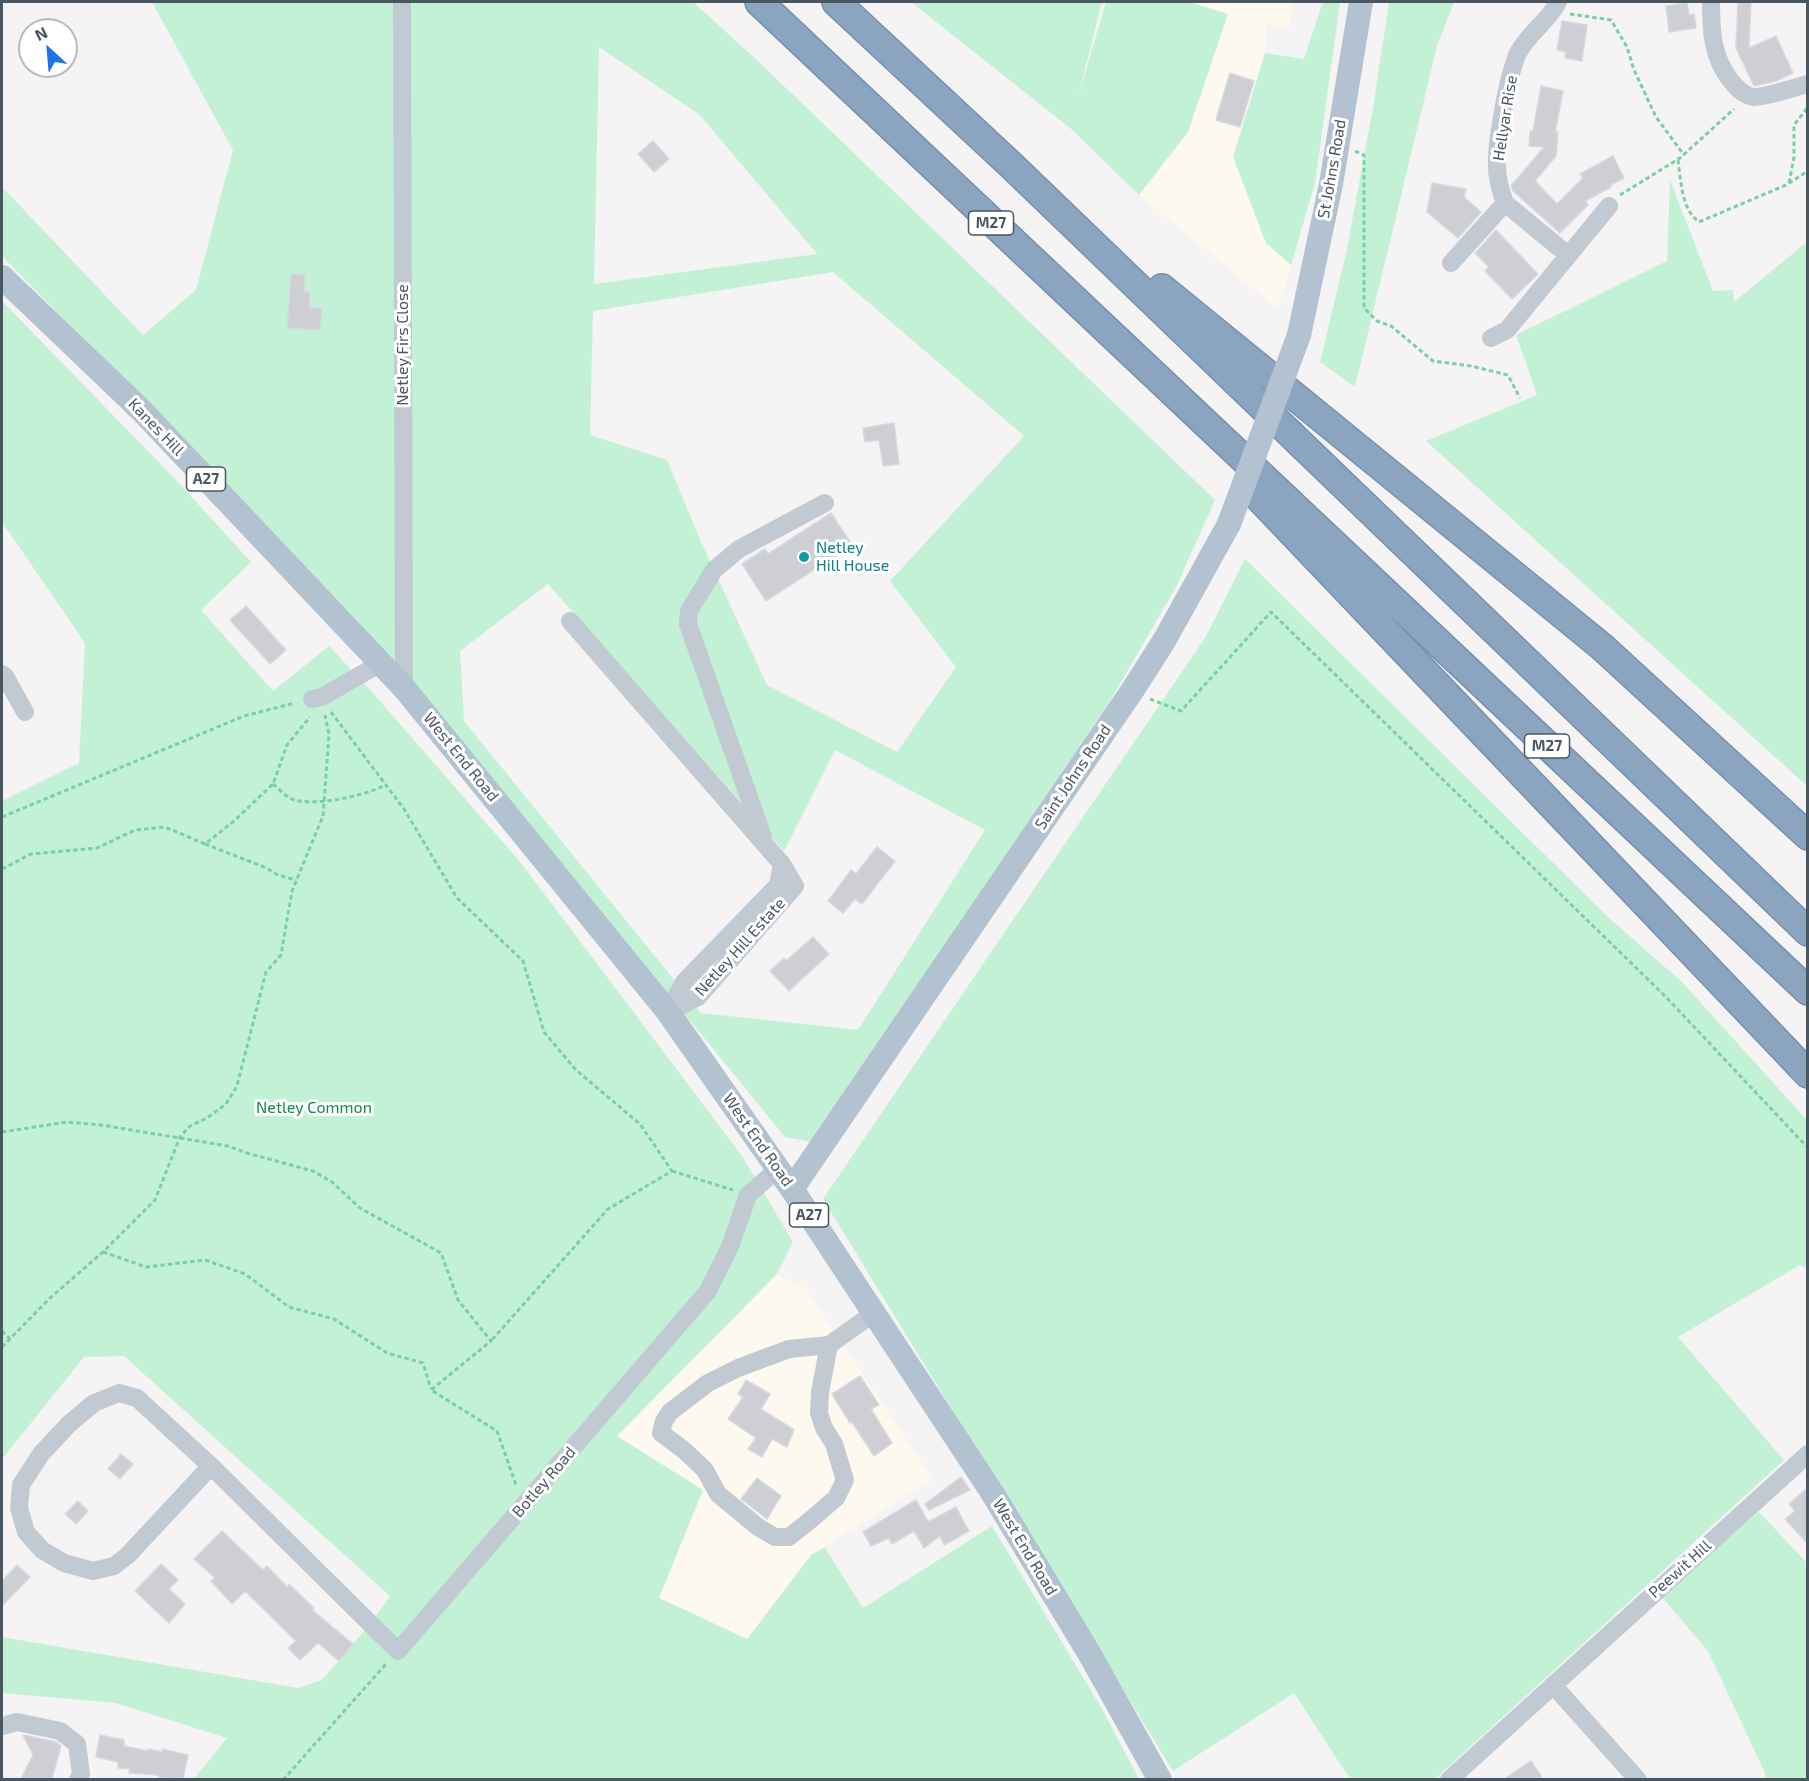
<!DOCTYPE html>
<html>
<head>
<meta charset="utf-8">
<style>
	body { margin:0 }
	#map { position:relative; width:1809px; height:1781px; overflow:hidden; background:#f5f3f3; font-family:"Exo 2",sans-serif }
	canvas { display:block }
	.frame { position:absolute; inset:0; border:3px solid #4a5661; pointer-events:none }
	.north { position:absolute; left:18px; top:18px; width:60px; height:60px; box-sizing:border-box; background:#fff; border:2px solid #b7bbc0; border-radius:50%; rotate:334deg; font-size:16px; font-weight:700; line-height:24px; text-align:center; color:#4a5661 }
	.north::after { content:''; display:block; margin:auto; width:21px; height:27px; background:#1a73e8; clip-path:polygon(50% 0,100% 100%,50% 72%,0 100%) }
</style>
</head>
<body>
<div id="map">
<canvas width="1809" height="1781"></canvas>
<div class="frame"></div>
<div class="north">N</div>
</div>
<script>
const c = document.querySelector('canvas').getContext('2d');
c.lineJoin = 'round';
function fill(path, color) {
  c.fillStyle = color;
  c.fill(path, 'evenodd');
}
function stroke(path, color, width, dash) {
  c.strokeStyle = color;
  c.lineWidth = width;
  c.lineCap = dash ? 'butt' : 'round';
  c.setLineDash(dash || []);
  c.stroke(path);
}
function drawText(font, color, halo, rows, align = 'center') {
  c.font = font + ' "Exo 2",sans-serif';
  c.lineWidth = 6;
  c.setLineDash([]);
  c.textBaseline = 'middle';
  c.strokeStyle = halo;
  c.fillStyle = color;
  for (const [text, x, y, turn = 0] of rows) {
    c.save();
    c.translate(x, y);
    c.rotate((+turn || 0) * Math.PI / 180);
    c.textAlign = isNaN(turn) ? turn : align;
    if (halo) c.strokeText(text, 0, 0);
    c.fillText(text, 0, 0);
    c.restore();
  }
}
fill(new Path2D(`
	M1189,2H1295L1288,28L1266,25L1265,53L1233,157L1266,243L1291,265L1278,309L1139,195L1188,132L1228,14Z
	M776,1275L805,1288L933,1479L812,1554L747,1639L659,1598L703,1490L617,1436Z`), '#fdf9ef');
fill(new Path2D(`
	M152,2H693L759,62L1215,500L1176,587L1110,701L812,1142L785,1137L444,719L240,499L2,256V187L143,335L196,290L233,150ZM599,47L700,115L817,254L594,284ZM833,272L1024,436L890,581L956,667L897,752L767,685L701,542L667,460L590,435L593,311ZM548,584L784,851L835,750L985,830L858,1030L701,1013L464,721L460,651Z
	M911,2H1102L1078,97L1106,2H1189L1228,14L1188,132L1139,195L1070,128Z
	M1327,2H1340L1315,183L1291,265L1266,243L1233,157L1265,53L1304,59L1322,4Z
	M1389,2H1454L1437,46L1355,387L1320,362L1346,254L1373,108Z
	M1670,180L1713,291L1733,290L1734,302L1807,242V786L1426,441L1537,395L1516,335L1667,261Z
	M2,301L176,480L251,562L201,610L273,691L329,646L372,692L521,863L742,1156L793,1242L776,1275L617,1436L703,1490L659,1598L747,1639L812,1554L825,1548L863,1608L992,1526L1102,1709L1139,1779H194L227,1738L116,1703L2,1693V1637L298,1688L322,1680L370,1624L390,1596L124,1356L84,1357L2,1459V801L79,763L85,643L2,522Z
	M1245,559L1610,919L1681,981L1807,1120V1268L1800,1265L1678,1337L1784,1460L1435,1779H1350L1294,1693L1173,1771L823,1199L1205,638Z
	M1759,1512L1807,1563V1779H1765V1773L1708,1651L1661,1596Z`), '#c3f1d5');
const building = new Path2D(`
	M1738,2H1751L1749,48L1776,36L1793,73L1776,81L1754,86L1736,48Z
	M1687,3L1689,15L1694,14L1696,28L1669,32L1666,6Z
	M1562,21L1587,25L1582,61L1565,58L1566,52L1557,50Z
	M1230,73L1254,81L1240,127L1216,120Z
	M1541,86L1563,91L1555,133L1558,131L1556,156L1535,181L1557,204L1583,178L1580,174L1613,156L1624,178L1610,185L1611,187L1585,201L1588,205L1560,233L1513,191L1511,186L1544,147L1529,146L1530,131H1533Z
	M653,141L669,159L654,172L638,154Z
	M1432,183L1466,189L1464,197L1481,212L1458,238L1427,212Z
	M1496,230L1538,274L1512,299L1485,271L1489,267L1475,253Z
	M291,274L305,275L304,291L310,292L309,307L322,308L320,330L287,328Z
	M894,423L899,464L883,466L879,440L865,442L863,428Z
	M831,513L852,545L766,601L742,564L765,549L768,554Z
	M246,606L286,650L270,664L230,620Z
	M877,847L895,861L862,904L855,899L843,913L828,901L851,870L856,874Z
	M813,937L829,954L789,991L770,971L784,958L786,961Z
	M860,1376L879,1405L871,1409L892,1443L874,1456L852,1422L850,1423L832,1394Z
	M746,1380L770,1394L761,1409L794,1430L787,1447L772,1439L762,1457L748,1449L756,1438L728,1419L743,1397L738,1394Z
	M121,1454L133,1464L120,1479L108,1469Z
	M961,1477L970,1490L929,1510L925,1504Z
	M757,1478L781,1496L767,1519L741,1499Z
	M1808,1487V1544L1785,1519L1795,1511L1789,1504Z
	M916,1500L928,1522L956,1507L969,1531L944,1545L940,1536L924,1548L914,1531L892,1544L889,1538L871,1546L863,1532Z
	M78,1501L88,1511L76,1524L65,1514Z
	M222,1531L263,1570L267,1566L287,1587L289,1584L314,1608L312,1610L353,1644L339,1661L318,1643L300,1660L288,1648L296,1641L245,1591L232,1604L211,1581L215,1578L194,1559Z
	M161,1564L178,1580L169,1589L185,1604L169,1623L135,1591Z
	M17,1565L30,1577L2,1606V1581Z
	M23,1735L56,1742L61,1746L52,1779H21L33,1755Z
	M100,1735L124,1740V1746L148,1751V1749L162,1752V1749L188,1755L183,1779H169L159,1778L158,1775L129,1773L130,1769L118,1768V1762L96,1757Z
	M1531,1761L1543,1779H1504Z`);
fill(building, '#cdcfd5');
stroke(building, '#d7d9de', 1.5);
const highway = new Path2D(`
	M759,2L1808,991
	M836,2L1012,166L1808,932
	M1162,288L1601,646L1808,836
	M1260,499L1808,1074`);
stroke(highway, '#7690ad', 30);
stroke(new Path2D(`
	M1570,14L1611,20L1627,47L1634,70L1656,117L1684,155
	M1355,151L1364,155V308L1377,321L1391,326L1433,361L1471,366L1508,375L1520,398
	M1678,160C1681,180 1681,209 1699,222L1786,185L1808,171
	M1789,183L1794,157V125L1808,107
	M1620,195L1680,158L1734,109
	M1150,699L1181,711L1271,612L1666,997L1808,1148
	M331,712L404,809L457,898L523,961L544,1032L576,1070L640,1124L672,1171L608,1209L491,1341
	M273,784C278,788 285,796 292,799C314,807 365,796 385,785
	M2,817L244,716L295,703
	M205,844L264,867L278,875L296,880
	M2,869L31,854L97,848L135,830L165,827L205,844L234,821L273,784L287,745L310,717
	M2,1132L67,1122L101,1125L228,1146L247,1153L313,1171L332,1182L360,1208L441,1253L458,1300L491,1341L431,1390L497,1431L516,1485
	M672,1171L733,1190
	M103,1252L146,1267L205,1260L245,1274L289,1307L334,1319L387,1353L423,1363L431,1389
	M2,1331L10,1339
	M2,1347L50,1298L103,1252L155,1200L180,1137L190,1126L207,1118L226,1104L237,1086L266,972L281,955L292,891L323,816L329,734L325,715
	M283,1780L386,1664`), '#7ad0a6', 3, [4.5, 3]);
stroke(new Path2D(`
	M402,2L404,688
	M1558,2C1549,21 1528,33 1518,53C1508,76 1496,141 1497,167C1497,179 1501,192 1505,203L1568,255
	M1711,2C1711,31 1712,57 1731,81C1737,88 1743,95 1753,97C1764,98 1796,87 1808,84
	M1451,263L1505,203
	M1491,338L1507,330L1609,206
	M570,621L782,864L795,886L698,997L668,1012
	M2,674L5,676L25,712
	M312,699L322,697L381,663
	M763,837L688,624L689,611L714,570L739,549L825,503
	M668,1012L684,982L778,885L782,864
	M829,1345L820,1392L819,1413L824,1428L834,1444L845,1480L836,1498L808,1522L789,1537H775L758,1527L718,1494L705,1470L685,1451L661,1433L664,1421L670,1412L708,1383L738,1368L789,1349L829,1345L874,1313
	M211,1466L128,1555L114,1566L93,1571L64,1563L42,1550L26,1532L19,1508L21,1485L41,1454L69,1424L94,1403L119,1393L137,1398L211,1466L398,1651L708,1291L730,1247L748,1195L779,1168
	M1553,1685L1638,1780
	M2,1726L17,1722L60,1731L77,1744L81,1774L78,1780
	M1449,1780L1808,1454`), '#c1cad2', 18);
stroke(new Path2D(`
	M2,277L141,410L404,688L668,1012L792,1189L993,1494L1089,1653L1160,1780
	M1299,335L1331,184L1361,2
	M792,1189L1132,691L1164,641L1229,524`), '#b3c2d1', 24);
stroke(highway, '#8ba5c1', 27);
stroke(new Path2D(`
	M1229,524L1299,335`), '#b3c2d1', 24);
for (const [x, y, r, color] of [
	[804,557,6,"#0f9aa8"]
]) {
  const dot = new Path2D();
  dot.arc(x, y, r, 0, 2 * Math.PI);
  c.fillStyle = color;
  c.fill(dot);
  stroke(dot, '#fff', 2);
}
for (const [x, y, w] of [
	[991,223,45],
	[206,479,39],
	[1547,746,45],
	[809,1215,39]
]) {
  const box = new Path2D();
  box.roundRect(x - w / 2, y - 12, w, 24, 4.5);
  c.fillStyle = '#fff';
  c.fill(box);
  stroke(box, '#4a5661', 1.5);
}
drawText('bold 15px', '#4a5661', null, [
	["M27",991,223],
	["A27",206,479],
	["M27",1547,746],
	["A27",809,1215]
]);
drawText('16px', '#4a5661', '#fff', [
	["Hellyar Rise",1505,118,-81],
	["St Johns Road",1332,169,-80],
	["Netley Firs Close",403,345,-90],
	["Kanes Hill",156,427,46],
	["West End Road",461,757,51],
	["Saint Johns Road",1073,777,-56],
	["Netley Hill Estate",740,947,-48],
	["West End Road",758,1140,55],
	["Botley Road",544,1482,-49],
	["West End Road",1025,1547,59],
	["Peewit Hill",1680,1569,-42]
]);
drawText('16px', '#0d838f', '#fff', [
	["Netley",816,548],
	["Hill House",816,566]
], 'left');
drawText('16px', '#17864f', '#fff', [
	["Netley Common",314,1108]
]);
</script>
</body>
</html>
